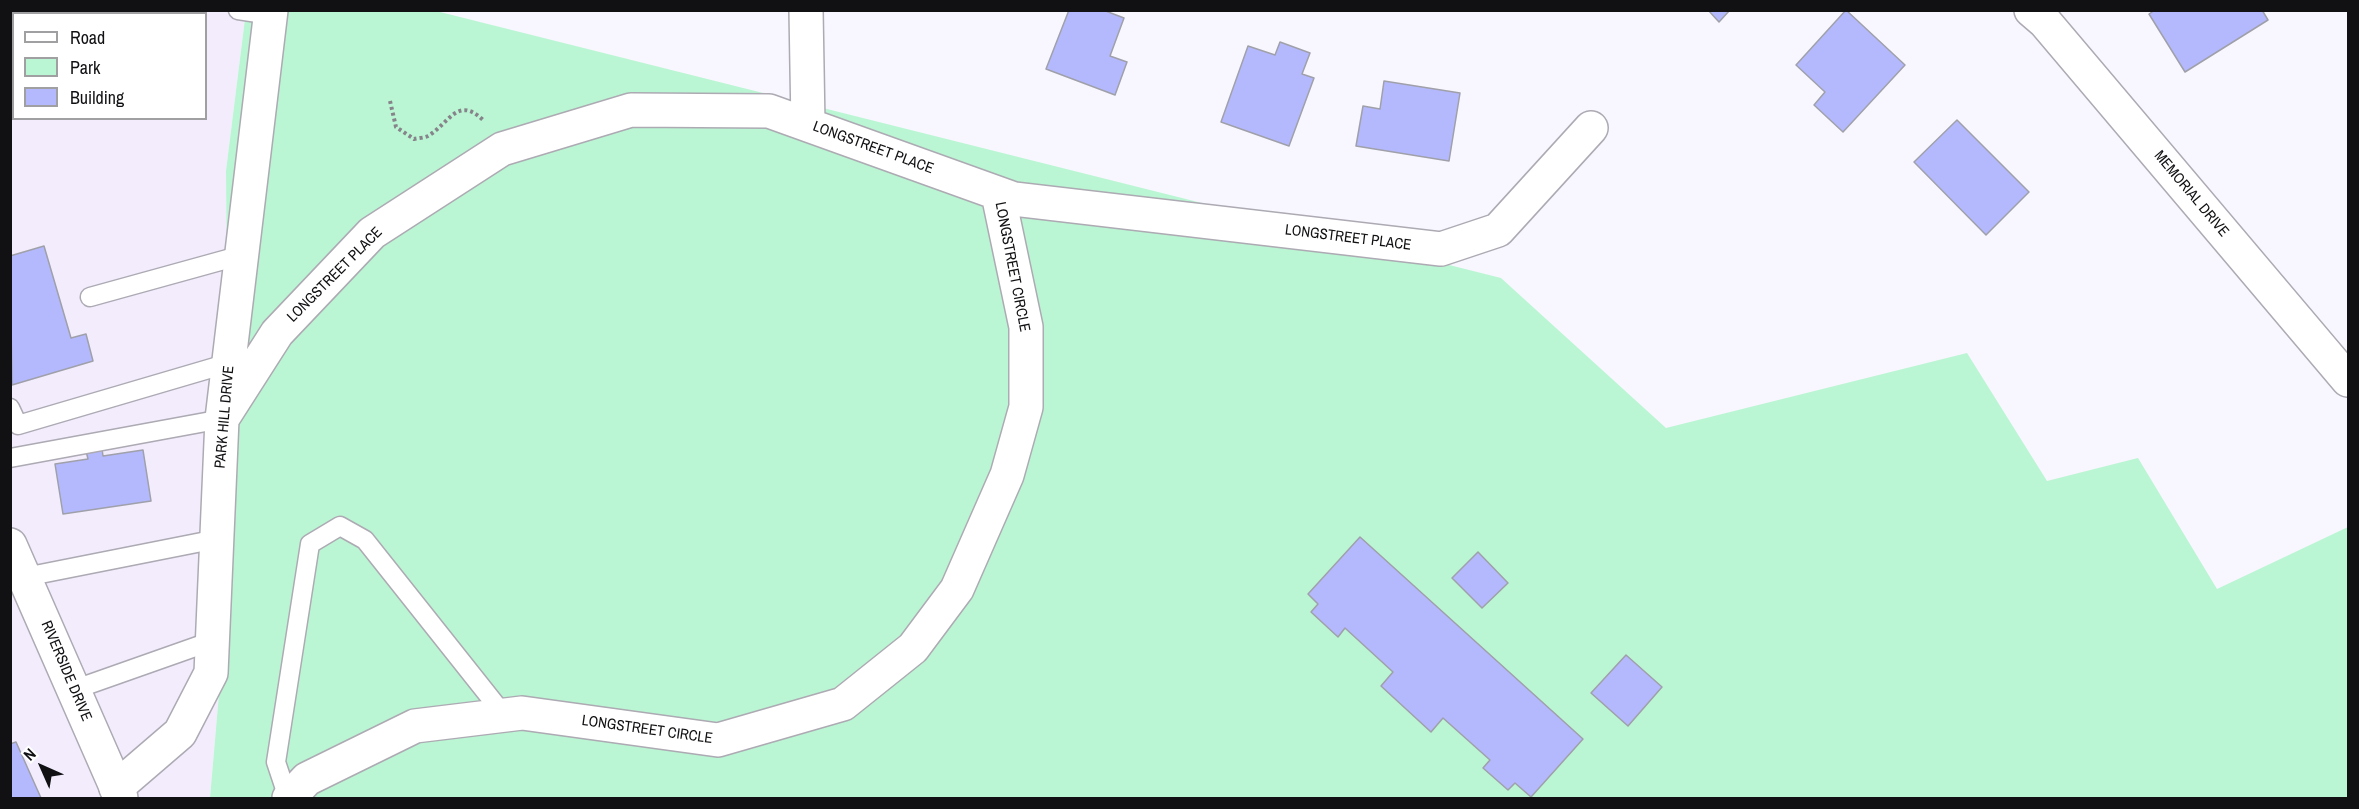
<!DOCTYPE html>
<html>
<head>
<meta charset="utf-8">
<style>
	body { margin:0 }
	#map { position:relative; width:2359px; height:809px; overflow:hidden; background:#f8f6fe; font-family:"Archivo Narrow",sans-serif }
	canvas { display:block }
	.frame { position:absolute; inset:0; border:12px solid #111013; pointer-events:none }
	.legend { position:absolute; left:12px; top:12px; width:195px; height:108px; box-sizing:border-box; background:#fff; border:2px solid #a09fa1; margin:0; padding:8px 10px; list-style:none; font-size:18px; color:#111013 }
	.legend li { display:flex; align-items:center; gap:12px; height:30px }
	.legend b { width:30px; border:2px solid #a09fa1 }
	.north { position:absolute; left:12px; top:737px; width:60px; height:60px; -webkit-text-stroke:4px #fff; paint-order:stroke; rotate:315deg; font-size:16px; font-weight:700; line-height:24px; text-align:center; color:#111013 }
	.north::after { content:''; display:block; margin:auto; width:21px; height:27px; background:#111013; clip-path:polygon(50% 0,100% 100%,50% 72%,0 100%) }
</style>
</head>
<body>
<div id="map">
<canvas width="2359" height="809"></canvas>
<div class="frame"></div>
<ul class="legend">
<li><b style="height:8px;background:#fff"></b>Road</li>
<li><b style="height:16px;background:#baf6d3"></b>Park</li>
<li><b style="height:16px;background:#b4b9fe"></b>Building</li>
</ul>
<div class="north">N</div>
</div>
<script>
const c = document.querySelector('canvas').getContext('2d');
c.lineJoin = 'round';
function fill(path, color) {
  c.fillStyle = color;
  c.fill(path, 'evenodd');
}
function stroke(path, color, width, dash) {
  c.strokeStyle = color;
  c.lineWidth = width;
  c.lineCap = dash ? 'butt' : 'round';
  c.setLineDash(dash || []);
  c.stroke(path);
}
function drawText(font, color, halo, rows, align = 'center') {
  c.font = font + ' "Archivo Narrow",sans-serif';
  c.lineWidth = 4.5;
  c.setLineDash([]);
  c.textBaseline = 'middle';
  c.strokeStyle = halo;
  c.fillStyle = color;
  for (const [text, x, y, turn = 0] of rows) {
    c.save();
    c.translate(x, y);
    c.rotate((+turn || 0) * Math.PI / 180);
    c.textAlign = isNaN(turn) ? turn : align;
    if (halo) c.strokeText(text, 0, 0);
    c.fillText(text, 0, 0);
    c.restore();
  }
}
fill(new Path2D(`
	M10,11H246L226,171L229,578L210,798H11ZM14,14H206V118H14Z`), '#f2ecfd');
fill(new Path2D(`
	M246,11H436L1501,278L1666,428L1967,353L2047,481L2138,458L2217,589L2348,527V798H210L229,578L226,171Z`), '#baf6d3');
const building = new Path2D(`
	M1069,10H1103L1124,18L1110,56L1127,62L1115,95L1046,69Z
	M1708,10H1730L1719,22Z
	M1846,10L1905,65L1843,132L1814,105L1825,92L1796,65Z
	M2155,10H2262L2268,20L2185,72L2149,14Z
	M1280,42L1310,53L1302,74L1314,78L1289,146L1221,122L1248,46L1275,55Z
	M1384,81L1460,93L1449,161L1356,146L1363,106L1380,109Z
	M1957,120L2029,192L1986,235L1914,162Z
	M44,246L71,338L86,334L93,361L12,385L10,256Z
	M102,449L103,456L143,450L151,501L63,514L55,464L88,459L86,451Z
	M1360,537L1583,739L1531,797L1515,783L1508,790L1483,768L1490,760L1443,718L1431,732L1381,686L1393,672L1345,628L1338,637L1311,612L1318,604L1308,594Z
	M1478,552L1508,583L1482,608L1452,578Z
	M1626,655L1662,687L1628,726L1591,693Z
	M16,742L41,798H10V744Z`);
fill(building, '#b4b9fe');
stroke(building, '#9fa0a9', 1.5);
const service = new Path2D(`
	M238,10L271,15
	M90,297L242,255
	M10,408L18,425L229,363
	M10,458L222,419
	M25,577L217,539
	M73,690L212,641
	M288,798L276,762L310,544L340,526L365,540L504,715`);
const minor = new Path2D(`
	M806,10L808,125
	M2031,10L2045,22L2348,380
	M222,419L277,333L372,233L502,149L631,110L769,111L1014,199L1441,249L1498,230L1591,128
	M116,788L180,733L211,673L222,419L271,10
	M289,798L307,779L415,726L522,713L718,740L843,704L913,648L957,589L1007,475L1026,407V327L998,194`);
const secondary = new Path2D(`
	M10,545L121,798`);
stroke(service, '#adaab3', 21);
stroke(minor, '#adaab3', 36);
stroke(secondary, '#adaab3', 36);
stroke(new Path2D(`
	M390,101L396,127L414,139C418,138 424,138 428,136C449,124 457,95 483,120`), '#86848a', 4, [3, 3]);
stroke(service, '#fff', 18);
stroke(minor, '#fff', 33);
stroke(secondary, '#fff', 33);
drawText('15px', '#111013', '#fff', [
	["LONGSTREET PLACE",873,148,20],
	["MEMORIAL DRIVE",2191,194,50],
	["LONGSTREET PLACE",1348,238,7],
	["LONGSTREET CIRCLE",1012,267,79],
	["LONGSTREET PLACE",335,275,-45],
	["PARK HILL DRIVE",225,417,-85],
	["RIVERSIDE DRIVE",66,671,67],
	["LONGSTREET CIRCLE",647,730,8]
]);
</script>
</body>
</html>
